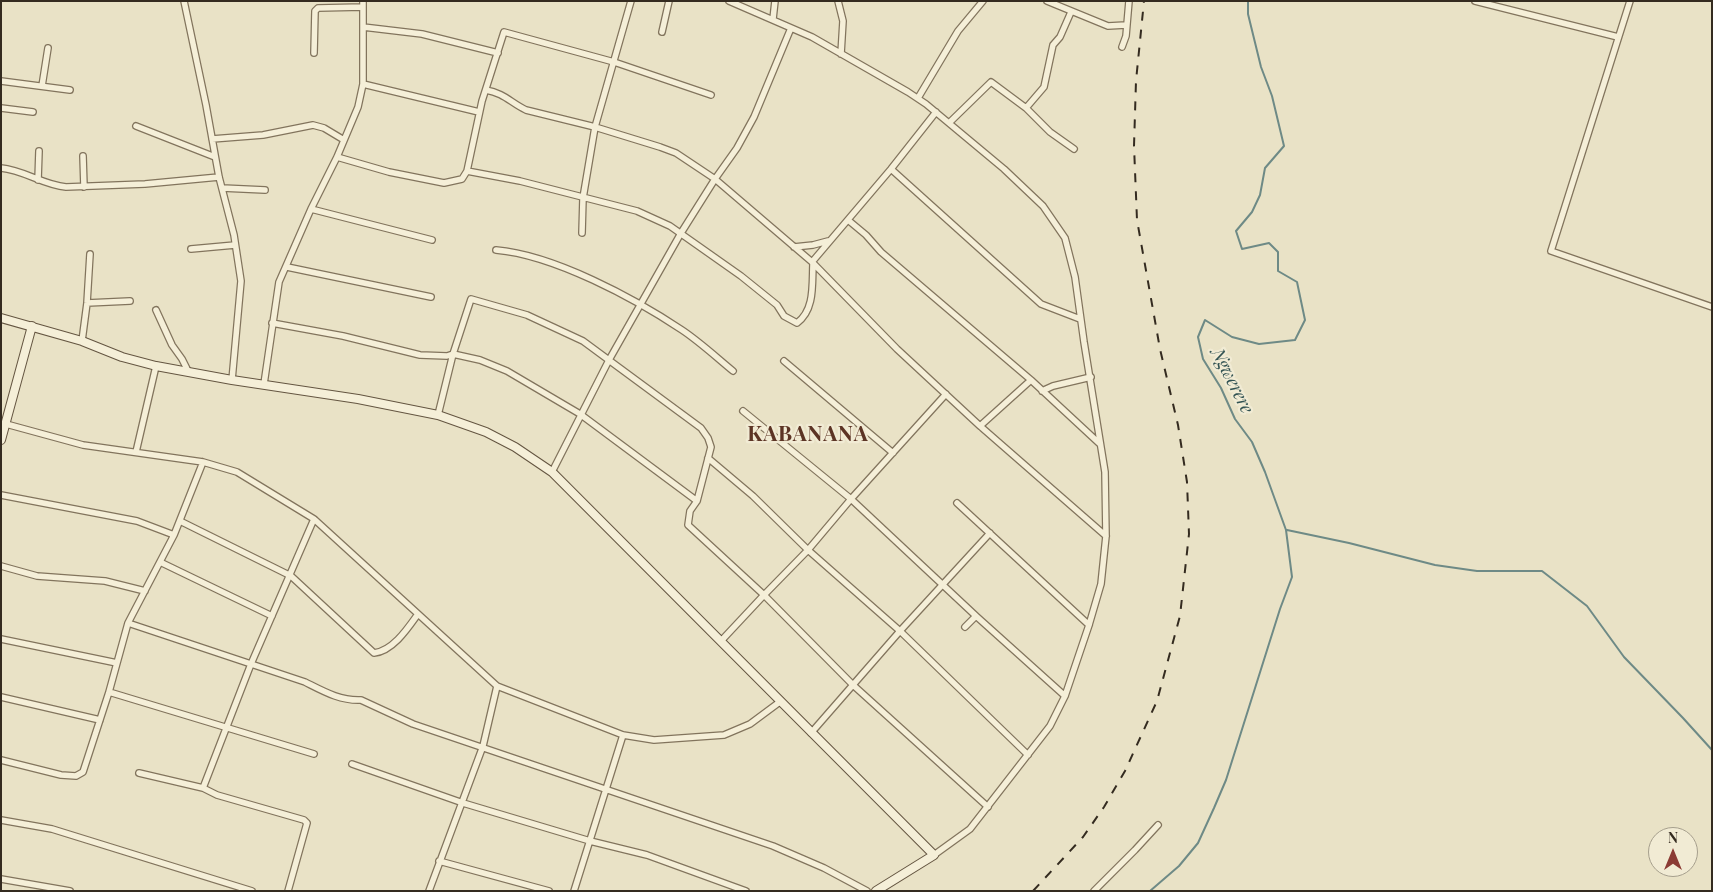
<!DOCTYPE html>
<html>
<head>
<meta charset="utf-8">
<style>
	body { margin:0 }
	#map { position:relative; width:1713px; height:892px; overflow:hidden; background:#e9e2c6; font-family:"Playfair Display",serif }
	canvas { display:block }
	.frame { position:absolute; inset:0; border:2px solid #342b20; pointer-events:none }
	.north { position:absolute; left:1648px; top:827px; width:50px; height:50px; box-sizing:border-box; background:#f1ebd4; border:1px solid #a59e8c; border-radius:50%; rotate:0deg; font-size:14px; font-weight:700; line-height:20px; text-align:center; color:#342b20 }
	.north::after { content:''; display:block; margin:auto; width:18px; height:22px; background:#8b3b34; clip-path:polygon(50% 0,100% 100%,50% 72%,0 100%) }
</style>
</head>
<body>
<div id="map">
<canvas width="1713" height="892"></canvas>
<div class="frame"></div>
<div class="north">N</div>
</div>
<script>
const c = document.querySelector('canvas').getContext('2d');
c.lineJoin = 'round';
function stroke(path, color, width, dash) {
  c.strokeStyle = color;
  c.lineWidth = width;
  c.lineCap = dash ? 'butt' : 'round';
  c.setLineDash(dash || []);
  c.stroke(path);
}
function drawText(font, color, halo, rows, align = 'center') {
  c.font = font + ' "Playfair Display",serif';
  c.lineWidth = 4.5;
  c.setLineDash([]);
  c.textBaseline = 'middle';
  c.strokeStyle = halo;
  c.fillStyle = color;
  for (const [text, x, y, turn = 0] of rows) {
    c.save();
    c.translate(x, y);
    c.rotate((+turn || 0) * Math.PI / 180);
    c.textAlign = isNaN(turn) ? turn : align;
    if (halo) c.strokeText(text, 0, 0);
    c.fillText(text, 0, 0);
    c.restore();
  }
}
stroke(new Path2D(`
	M1287,530L1349,543L1435,565L1477,571H1542L1587,606L1624,657L1683,718L1712,750
	M1150,891L1179,866L1198,843L1214,808L1226,780L1280,609L1292,577L1286,530L1265,472L1252,442L1235,419L1221,388L1203,359L1198,337L1205,320L1232,337L1259,344L1295,340L1305,320L1297,282L1278,271V252L1269,243L1242,249L1236,231L1252,212L1260,195L1265,168L1284,146L1272,96L1261,67L1248,14V1`), '#6e8a86', 2);
const street = new Path2D(`
	M184,1L206,105L219,177L234,235L241,281L232,380
	M729,1L812,37L908,92L926,104L1004,169L1043,206L1065,238L1075,277L1084,342L1105,472L1106,536L1101,584L1089,625L1065,696L1050,726L970,829L934,855
	M838,1L843,21L841,54
	M1047,1L1108,26L1126,25
	M1475,1L1618,37
	M1630,1L1551,251L1712,307
	M773,19L775,1
	M363,27L422,34L498,53
	M662,32L669,1
	M1122,47L1126,36L1129,1
	M314,53L315,11L318,8L363,7
	M1,81L70,90
	M363,84L479,112
	M42,86L48,48
	M486,90C504,93 511,103 526,110L595,127L660,147L676,153L715,179L812,262L897,349L980,426L1106,536
	M918,98L958,31L983,1
	M1,108L33,112
	M1026,108L1044,87L1053,45L1060,37L1071,12
	M949,123L991,82L1026,108L1050,132L1074,149
	M136,126L215,157
	M212,139L263,135L313,125L324,128L344,140
	M83,156L84,187
	M337,157L389,172L444,183L462,179L467,171L520,181L637,211L670,226L697,245L741,276L777,305L784,316L797,323C815,310 812,284 813,264
	M1,168C24,170 43,185 66,187L145,184L219,177
	M891,169L1041,304L1080,319
	M467,171L482,101L504,32L614,62L711,95
	M38,180L39,151
	M222,188L265,190
	M311,209L432,240
	M848,220L866,235L881,252L1031,380L1100,444
	M582,233L583,198L595,127L631,1
	M794,247L813,245L828,241
	M191,249L235,245
	M496,250C554,255 634,298 682,330C700,342 716,357 733,371
	M812,262L891,169L936,112
	M287,267L431,297
	M87,303L130,301
	M156,310L172,345L182,359L188,371
	M272,323L343,336L420,355L447,356L453,354L480,360L507,371L580,414L697,501
	M82,341L87,303L90,254
	M784,361L893,453
	M264,384L279,282L311,209L337,157L358,107L363,84V1
	M1042,391L1053,386L1091,377
	M743,411L851,499L976,616
	M438,415L453,354L471,299L527,315L583,341L701,428L708,438L711,447L697,501L690,511L688,525L764,595L853,685L988,807
	M6,424L83,445L203,462L237,472L314,519L497,686L623,735L654,740L724,735L750,724L781,701
	M980,426L1031,380
	M136,452L156,366
	M708,458L753,496L808,550L900,631L1028,755
	M203,462L174,535L128,623L109,692L314,754
	M552,472L609,360L681,233L715,179L737,148L754,117L791,28
	M1,495L137,521L174,535
	M957,503L1089,625
	M180,521L291,576L374,653C393,651 408,628 418,614
	M160,562L272,616
	M1,566L37,576L105,581L145,591
	M128,623L305,682C323,691 340,701 361,700L413,724L773,846L824,868L867,891
	M965,627L976,616L1065,696
	M1,639L117,663
	M721,641L764,595L808,550L851,499L946,394
	M1,697L100,720
	M811,733L900,631L990,533
	M1,760L61,775L76,776L83,772L109,692
	M352,764L463,803L590,841L647,855L746,891
	M139,773L203,788L251,664L314,519
	M203,788L217,795L304,820L307,823L288,891
	M1,820L52,829L252,891
	M439,861L549,891
	M1,879L70,891
	M429,891L483,746L497,686
	M574,891L623,735
	M1094,891L1135,850L1158,825`);
const secondary = new Path2D(`
	M1,318L82,341L122,357L156,366L232,380L358,399L438,415L486,432L515,447L552,472L934,855L876,891
	M1,440L32,326`);
stroke(street, '#82745d', 8);
stroke(secondary, '#645541', 10);
stroke(street, '#f5efd8', 5.5);
stroke(secondary, '#f5efd8', 8);
stroke(new Path2D(`
	M1033,891L1083,837L1104,807L1125,771L1157,701L1180,616L1189,534L1187,482L1178,425L1160,349L1137,220L1134,146L1136,81L1144,1`), '#342b20', 2, [9, 9]);
drawText('italic 18px', '#315252', '#f1ebd4', [
	["Ngwerere",1232,381,63]
]);
c.letterSpacing = '1px';
drawText('bold 21px', '#5c3424', '#f1ebd4', [
	["KABANANA",808,434]
]);
c.letterSpacing = '0px';
</script>
</body>
</html>
